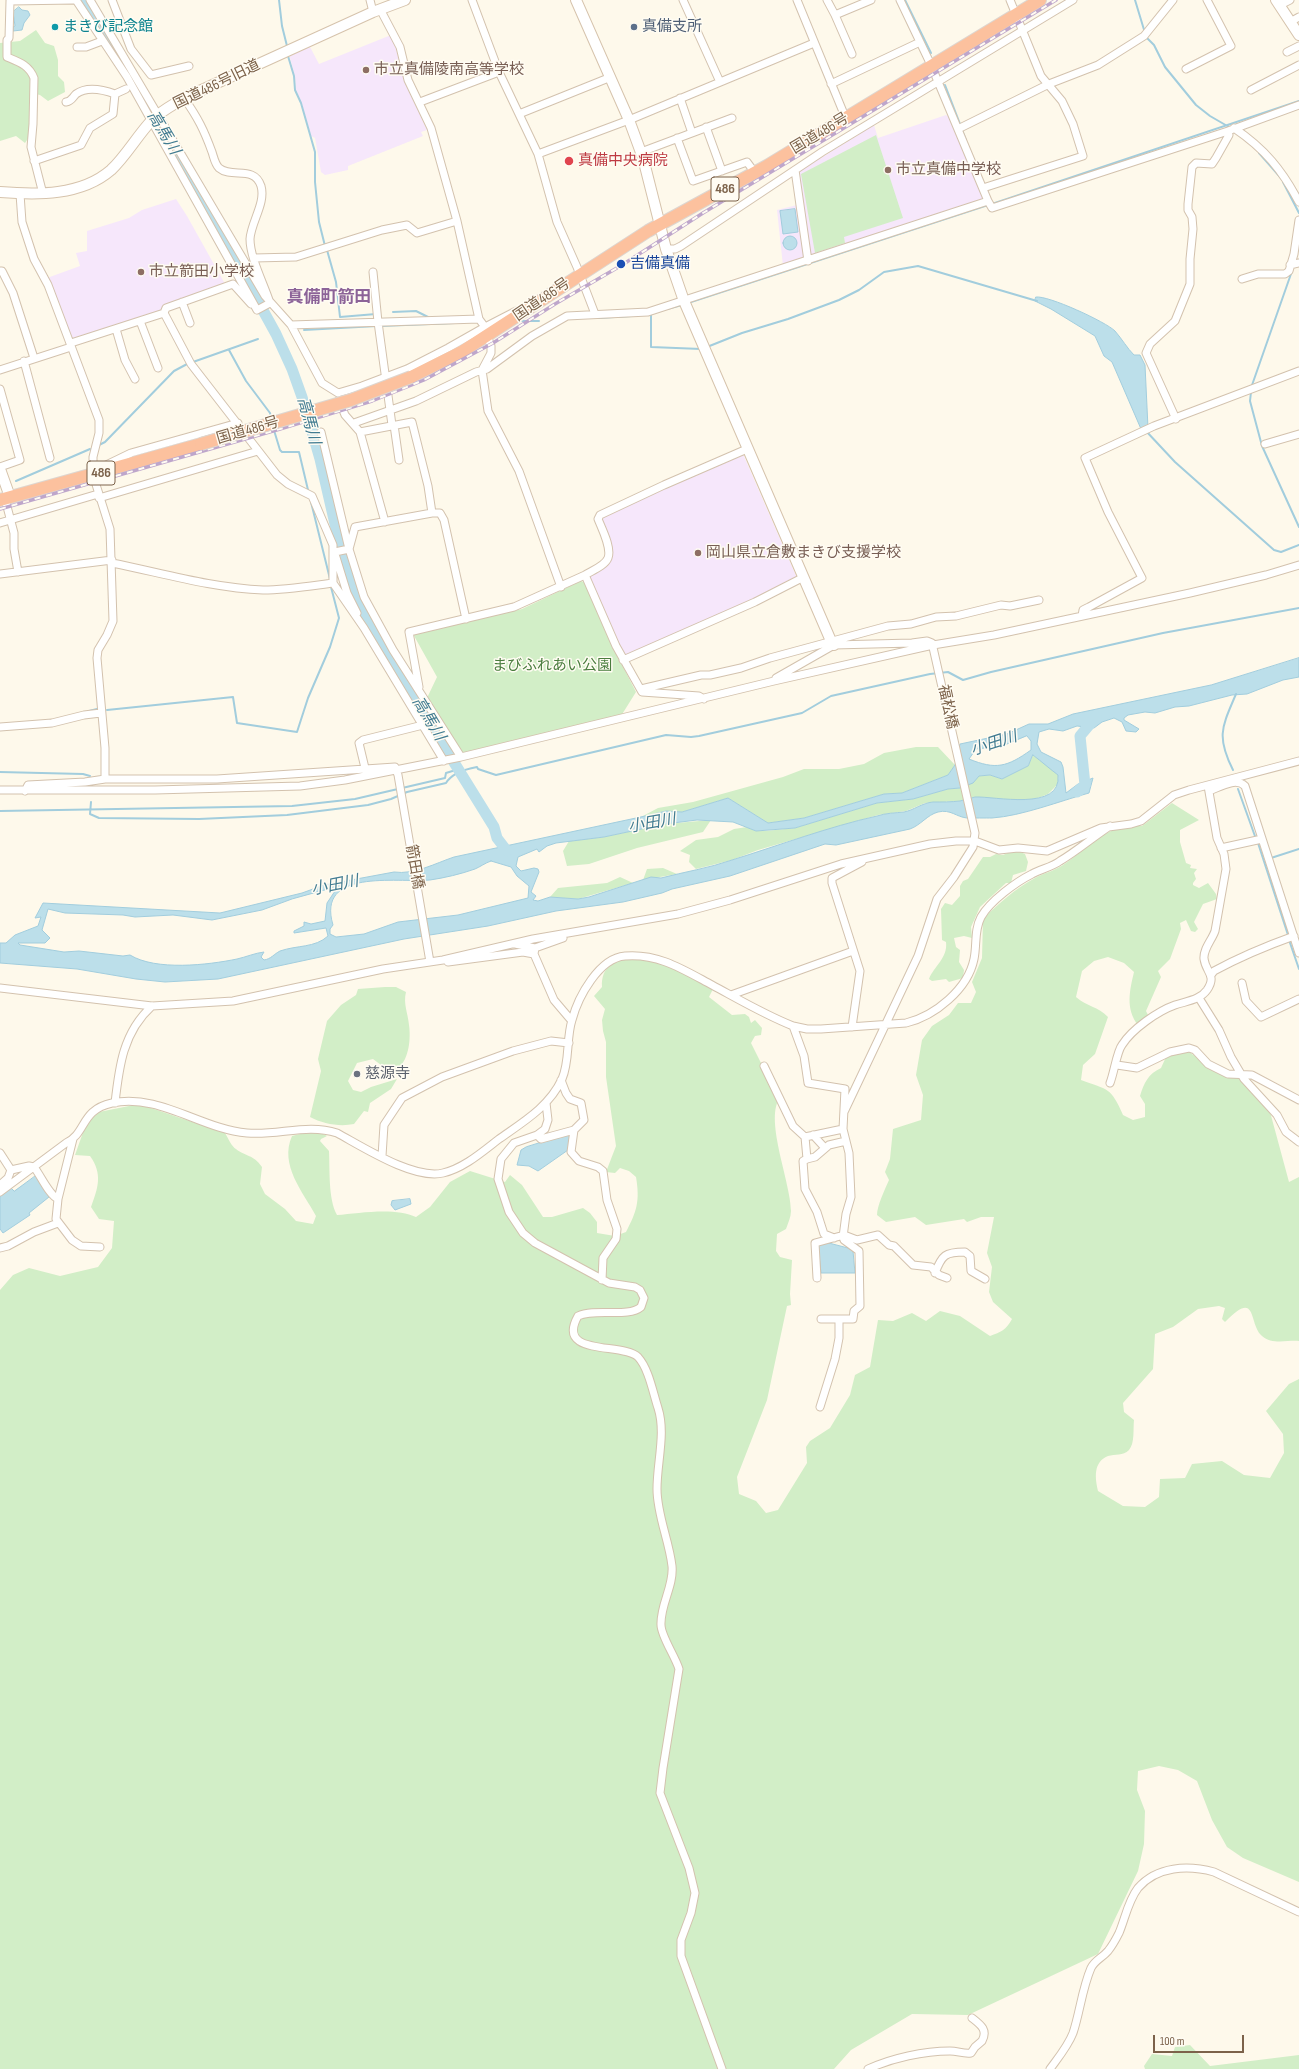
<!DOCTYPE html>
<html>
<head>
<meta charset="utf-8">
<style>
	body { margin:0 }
	#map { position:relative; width:1299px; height:2069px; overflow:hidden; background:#fef9eb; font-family:"Sofia Sans Condensed",sans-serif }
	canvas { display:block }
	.scale { position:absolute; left:1153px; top:2035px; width:91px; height:18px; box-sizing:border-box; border:2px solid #7c624a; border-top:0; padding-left:5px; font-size:12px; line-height:14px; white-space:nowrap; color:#7c624a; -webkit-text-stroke:3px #fffcf3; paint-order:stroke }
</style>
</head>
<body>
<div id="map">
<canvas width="1299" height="2069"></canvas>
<div class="scale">100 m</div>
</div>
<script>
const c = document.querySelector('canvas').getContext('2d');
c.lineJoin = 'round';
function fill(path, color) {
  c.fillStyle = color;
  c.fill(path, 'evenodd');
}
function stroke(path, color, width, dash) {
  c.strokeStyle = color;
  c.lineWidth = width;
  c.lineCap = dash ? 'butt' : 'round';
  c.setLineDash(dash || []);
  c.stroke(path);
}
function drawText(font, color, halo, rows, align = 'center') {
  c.font = font + ' "Sofia Sans Condensed","Noto Sans JP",sans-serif';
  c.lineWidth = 3;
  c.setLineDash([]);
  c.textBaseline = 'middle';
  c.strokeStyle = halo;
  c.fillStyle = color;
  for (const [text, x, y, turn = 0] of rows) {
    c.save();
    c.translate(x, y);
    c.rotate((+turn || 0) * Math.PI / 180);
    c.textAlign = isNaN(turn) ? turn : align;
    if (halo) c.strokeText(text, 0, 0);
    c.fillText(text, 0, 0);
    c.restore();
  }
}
fill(new Path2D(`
	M391,35L395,45L404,81L427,130L421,132L423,136L348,166V170L325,175L321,172L315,138L311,136L302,104L296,90L295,77L289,54L309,45L319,64Z
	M946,115L950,118L985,199L811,257L797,173L874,125L878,138Z
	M176,199L187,216L225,284L164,307L158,313L72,339L47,278L80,266L76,253L87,251V231L129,218L142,210Z
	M797,205L805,258L783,266L777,210Z
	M743,454L797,578L756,599L623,657L589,575L609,561L600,518Z`), '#f6e7fb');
fill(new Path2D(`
	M36,30L45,43L54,46L58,60V76L64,82L65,92L48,101L40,95L31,93L29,137L25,143L16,136L0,141V34V43L20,41Z
	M876,135L903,218L844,237L845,243L815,253L801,174Z
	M581,581L586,583L619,659L636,692L621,716L462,753L427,698L437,677L413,634L522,609Z
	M916,747H938L955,765L948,775L902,793L884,794L804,818L768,823L728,798L682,812L666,811L641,817L658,808L693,802L783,777L804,769H839L864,764L884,753Z
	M1033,755L1050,766L1058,775V784L1048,794L1036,799L1017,801L974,797L960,801L925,803L906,811L878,815L758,850L732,860L696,869L689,862L690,855L680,851L696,840L718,837L734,829L747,827L756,831H765L795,828L877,803L913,799L948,789L960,788L967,786L979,776L990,775L1002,779L1028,766Z
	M1172,803L1199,820L1180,830V842L1186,863L1191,865L1190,868L1197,869L1194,873L1196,879L1193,883V885L1199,888L1208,883L1216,894L1217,899L1203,904L1194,922L1198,929L1195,932L1191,931L1186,920L1180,923L1181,929L1170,959L1158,971L1161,977L1146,1011L1148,1015L1138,1025C1125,1009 1130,989 1134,972L1124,963L1108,957L1094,961L1082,971L1076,997C1087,1007 1098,1006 1108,1017L1095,1054L1083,1065L1081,1080C1108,1090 1111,1087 1123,1115L1133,1120L1145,1117V1104L1140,1096C1144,1083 1148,1074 1161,1068L1166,1057L1183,1048L1228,1078L1243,1076L1266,1097L1289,1182L1299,1177V1341C1287,1340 1272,1345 1262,1336C1248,1324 1258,1288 1225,1322L1222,1319L1225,1308L1219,1306L1198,1309L1173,1327L1155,1334L1153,1369L1123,1403L1124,1412L1134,1420C1133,1429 1135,1443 1129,1450C1123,1456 1115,1454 1108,1456C1093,1462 1095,1478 1098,1491L1123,1506L1145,1507L1159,1497L1160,1479L1185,1478L1192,1464L1222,1461L1244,1475L1270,1478L1284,1453L1283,1434L1266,1411L1289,1384L1299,1379V1882L1243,1858L1227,1847L1212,1820L1197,1781L1178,1770L1159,1766L1138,1771L1137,1790L1145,1811L1144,1844L1138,1871L1098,1954L968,2015L912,2014L851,2050L834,2069H0V1290L13,1275L29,1268L60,1276L98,1267L112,1248L114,1221L99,1219L91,1207C98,1188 103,1174 90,1156L75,1155L86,1124L99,1112L134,1105L148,1107L225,1133C228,1138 232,1147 236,1149C246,1157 253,1154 262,1167L260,1184L265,1194L285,1209L296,1221L313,1224L316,1216C303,1192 279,1165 292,1136C303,1133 317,1130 327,1136L321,1139L320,1141L329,1151C330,1169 328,1199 337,1215C359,1213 396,1207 416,1217L430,1207L450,1182L470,1171L505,1182L510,1175L522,1185L543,1217H552L583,1208L590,1213L597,1222V1233L615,1236L626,1232C637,1211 640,1201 636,1177L629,1171L620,1168L615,1173L606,1172L616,1146L606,1077V1042L603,1031L602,1020L605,1009L594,996L602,987C600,954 637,957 660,963C678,967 697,980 713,989L709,997L732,1015L745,1014L749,1017L751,1023L755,1020L762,1028L761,1035L755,1036L751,1043L779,1099C765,1122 791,1183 791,1211C791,1217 788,1223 786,1229L777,1234L776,1251L780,1257L792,1260L790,1294L791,1305L787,1306L767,1400L737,1477L739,1494L756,1501L766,1513L778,1510L807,1463L806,1447L810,1441L830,1428L850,1395L855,1375L870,1367L878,1320L893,1321L912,1313L926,1321L940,1311L960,1316L990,1336C1001,1332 1006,1330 1012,1319L993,1302L989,1292L992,1267L987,1253L994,1217H981L967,1222L964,1219L926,1225L915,1217L886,1222L877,1215C877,1206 885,1189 889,1180L885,1172L890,1159L893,1129L921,1120L923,1095L916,1075L922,1040L932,1026L949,1015L958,1003H971L976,992L972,982L982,958L983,919C999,903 1015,889 1035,878C1044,873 1054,871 1063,865C1090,847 1106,823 1142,826Z
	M711,820L703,832L637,848L589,864L567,866L563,851L569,841L604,837L665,824Z
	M1010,852H1020L1025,854L1028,862L1026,871L1013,875L1011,883H1006L980,907L971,927L972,938L964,936L954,938L956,947L960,950L959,962L964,970L963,978L949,982L946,979L932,981L929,979C934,966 948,958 946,942L942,940L941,909L945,903L952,905L960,896V886L963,881L968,879L983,857H990L996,854L1003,855Z
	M663,868L677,874L643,880L647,869Z
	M620,877L633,883L578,899L550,897L558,888L607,883Z
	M385,987H396L406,992C403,1004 408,1013 409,1025C411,1038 409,1059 399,1067C395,1070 389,1072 385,1074L381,1065L373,1059L357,1063L348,1081L353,1090L361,1092L371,1087L397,1079L391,1089L370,1103L368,1112L364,1111L354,1124C340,1127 323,1124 310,1117L321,1071L318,1059L327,1021L341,1005L356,995L358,989Z
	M1190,2045L1210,2066L1299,2055V2069H1145L1144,2066L1152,2054L1172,2056L1175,2047Z`), '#d2eec7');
const water = new Path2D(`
	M19,7L22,10L28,11L30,15L24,23L22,30L13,31V27L15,26L13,12Z
	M795,209L798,232L783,234L780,211Z
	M783 243a7 7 0 1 1 14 0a7 7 0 1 1-14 0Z
	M1036,297C1048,295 1106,322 1115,331C1122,339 1127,348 1134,355H1140L1145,365L1148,428L1141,429L1112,362L1104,356L1095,336L1051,309L1035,301Z
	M1299,658V677L1283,680L1247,694L1232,695L1189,706L1175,707L1155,713L1145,712L1128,715L1124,718V720L1139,729L1136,732L1126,731L1122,722L1114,718L1102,722L1094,728L1077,726L1063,731L1049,729L1039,732L1037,744L1041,752L1061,762L1063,767L1066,793L1078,784L1093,778L1089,793C1060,801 1022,816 992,818C986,818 973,818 967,818C956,817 951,809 938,812C927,815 921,825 910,829L836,845L825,844L730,876L672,889L662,893L623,902L556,911L488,926L404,939L218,979L165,982L136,979L77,969L0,963V943H6L15,935L38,926L41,917L35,918L43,903L220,913L302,893L324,885L394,872C414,875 436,863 454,857L650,815L666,811L682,812L728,798L768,823L804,818L884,794L902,793L948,775L955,765L960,744L1007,734L1029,724H1048L1073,714L1211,685ZM1027,736L1031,741V750C1007,767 996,770 969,759L976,749L1002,746ZM1033,755C1042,762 1050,769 1058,775C1062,812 994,796 975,797C970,798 965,800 960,801C951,802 942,802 933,802C922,803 914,810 904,812C895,813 886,813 877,816C828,827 780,845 732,860C709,868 684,872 661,878L651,877L589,897L578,899L550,897L538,901L533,900L536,896L531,892L539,872L538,869L534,868L521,871L516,866L518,857L537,849L539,852L547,846L556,843L604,837L665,824L697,820L733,822L756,831L795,828L877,803L913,799L948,789L960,788L973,783L979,776L990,775L1002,779L1028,766ZM491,861L511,867L517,876L529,886L528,898L458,915L398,922L364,934L336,937L330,934V929L333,925C316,868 396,883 430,880C444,878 461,874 475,869C480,867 485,863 491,861ZM333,888L335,891L327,903L325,921L311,924L304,922V926L294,931V933L326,928L328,936C315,948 297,945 280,951C274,954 271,959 264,960L261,957L264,952C255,953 246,957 237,959C208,965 156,971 130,955L123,956L79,951L64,952L20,945L18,943H45L50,938L42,930L48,909L65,913L123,915L135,917L173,915L212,920L262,910L292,899Z
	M572,1133L568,1150L538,1171L529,1166L517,1165L521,1150L526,1147Z
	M37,1175L49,1197L29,1213L30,1215L3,1233L0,1229V1196L11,1188L14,1191Z
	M410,1199L411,1204L395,1210L391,1205L392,1201Z
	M825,1242L848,1248L853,1251L855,1273H821L818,1246Z`);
fill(water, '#bcdfea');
stroke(water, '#a2cddd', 1);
stroke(new Path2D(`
	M279,0L282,26L287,46
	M905,0L931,53
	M1135,0L1145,33
	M1146,37L1154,45L1165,67L1196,105L1210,116L1229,127
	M288,56L294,76L295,90L301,103L315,152V182L319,222L325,246
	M945,85L960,124
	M962,130L966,140
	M1259,153L1281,178
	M1283,182L1299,213
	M992,204L1299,101
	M327,250L336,282L340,317L376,314
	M688,303L988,205
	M667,309L682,305
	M393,312L416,311L430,318
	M651,315V347L701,349
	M598,318L632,316
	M520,321H539
	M381,326L455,323
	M304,330L377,326
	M274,335L279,334
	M707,347L742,333L788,319L839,300L859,290L884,272L918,266L1037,301
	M229,350L246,381L270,413L271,418
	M193,362L258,339
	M1251,388L1292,271
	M1251,392L1250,401L1262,446L1299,527
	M273,427L280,450L282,452H299L308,490
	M1146,431L1175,462L1274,550L1281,552L1299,545
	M99,445L105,442L174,371L189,363
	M16,481L90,449
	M311,502L330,579
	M107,710L233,697L237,723L297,732L308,698L330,647L339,618L331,587
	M89,711L97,709
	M1233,770C1216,736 1222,727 1236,694
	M0,772L83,774L90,776
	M1238,789L1256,839
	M91,802L90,814L99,818L199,819L287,815L368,805L391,799L407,792L446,783C452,773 466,769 477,767L478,769L496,775L666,735L691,737L699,736L802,713L831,696L930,674L948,672L963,680L991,672L1163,633L1299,608
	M0,811L292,806L355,799L445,778L446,773L459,769
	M1258,843L1288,935
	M1271,858L1299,849
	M1289,940L1299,969`), '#a2cddd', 2);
stroke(new Path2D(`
	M84,0L192,181L276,334L292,369L302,397L320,459L344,563L360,608L382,646L494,827L497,838L507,851
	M1077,792L1085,785L1080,736L1096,717`), '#bcdfea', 11);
const street = new Path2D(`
	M76,0L127,77L257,310
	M90,0L265,296L291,325L322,383L338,393L362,386L407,369L448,348L485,327
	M112,0L131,49L151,75L189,66
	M370,0L373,12
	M472,0L499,72L538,154L557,222L577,267L595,314
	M683,0L720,82
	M797,0L846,119
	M827,0L835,15
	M900,0L931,65L988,201
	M1280,5L1290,0
	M380,9L400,47L408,80L431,128L457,221L479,319L485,327L516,311
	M1290,22L1299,17
	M77,47H86L102,41
	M1287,52L1299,46
	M852,54L835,15L871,0
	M1186,69L1231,46L1207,0
	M831,84L920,42
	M1251,90L1299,65
	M184,98C198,118 204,130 212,152C214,158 215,164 219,168C232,179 254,165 261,186C266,203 251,222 250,239C250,258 264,284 270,303L257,310
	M680,98L692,133
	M66,102C72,101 72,98 76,94C87,86 104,90 115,94
	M420,102L499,72
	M519,114L611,77
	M706,127L722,171
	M1234,128C1265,149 1282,170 1299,202
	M958,129L1049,84L1098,65L1144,36L1173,0
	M677,138L693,181L747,162L755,173
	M641,152L732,118
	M538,154L629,120L814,43
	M34,161L81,145L90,128L113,114L115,94L126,89
	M795,170L808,261
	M983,188L1083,156L1073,124L1062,101L1041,76L1010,0
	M20,194L22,222L34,259L48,285L99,420V433L93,457V475L110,529L113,621L107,635L98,650L97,658L105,748V779L85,782L28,785L25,791
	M43,194L31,147L33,124L34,78C29,65 19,62 7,57V40L9,38L10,1L74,0
	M666,249H675L681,246L822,152L1073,0
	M254,258L296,257L382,230L407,225L417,233L457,221
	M1290,265L1299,263
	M0,271H2L13,293L34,358
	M373,272L378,322L392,425
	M1242,279L1258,274H1285L1289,271L1294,254L1299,220
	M182,302L190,323
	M164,313L166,308L233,284L251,304
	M140,321L158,368
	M291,325L479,319
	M116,329L125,360L135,379
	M487,336L491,346V353L482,370L488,411L519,471L561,587
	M71,343L164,313L191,364L277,475L288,484L312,496L333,545V583L364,628L444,761
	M24,361L50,458
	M0,370L71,347
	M0,389L20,460L0,467
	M339,400L345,415L360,432L385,522
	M1176,419L1146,353L1150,344L1175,321L1190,284V259L1193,229L1192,217L1188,210V204L1192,167L1196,163L1212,164L1216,158L1229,135L1228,131L1299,105
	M354,423L416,401L476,372L487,369L532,336L567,316L648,312L988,201L992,208L1228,131
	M394,425L399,460
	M321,432L349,549L335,552
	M360,432L412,422L428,486L432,513
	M1265,444L1299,434
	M100,468L131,453L238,423
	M99,498L258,451
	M5,499L14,533V549L18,572
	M0,523L98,494
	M335,554L347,593L357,613
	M112,563C162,573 212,588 263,590C286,590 310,586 333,583
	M0,574L112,560
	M585,575C591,571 605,566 608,558C612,548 602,529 598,519L600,515L664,485L747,449
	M1082,616L1083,610L1089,607L1142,578L1108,512L1085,458L1154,426L1299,371
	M623,660L755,602L802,578
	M776,678L834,645L912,643L927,641L932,643L975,833L973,847L954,877L937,899L918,956L844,1112
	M419,687L409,632L514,607L585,575L616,646L642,692L699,696L704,699
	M641,689L701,675H710L741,668L770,658L888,626L911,624L936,617L956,616L1001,605L1010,606L1039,600
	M0,727L52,723L84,715L101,713
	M461,757L393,650L364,597L349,549L355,527L432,513H440L444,520L466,619
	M365,768L359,743L363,740L423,725
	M105,779H217L395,767L398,775L430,962
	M0,790H155L300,786L345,780L461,757L774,681L933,645L994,635L1190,593L1266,575L1299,565
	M1209,791C1220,787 1236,777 1245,786L1299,953
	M1221,848L1262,839
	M515,944L535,948
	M534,954L535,948L563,938
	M448,962L523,952L534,954L554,1000L571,1020
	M1211,975L1214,971C1240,957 1266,946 1294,936
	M1242,983L1246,1001L1261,1017L1299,999
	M0,988L152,1006L233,1001L383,969L443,960L533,939L678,914L730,900L841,864L930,844L956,841H975L999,850L1018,848L1047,851L1101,828L1131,824L1141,821L1174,795L1189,790L1299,761
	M731,995L853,951
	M1199,998L1219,1030L1231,1057L1244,1079L1277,1115L1286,1132L1299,1142
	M793,1026L804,1056L808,1083L845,1089L843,1129L849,1153L851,1197L846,1214L843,1237L844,1240L859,1251L860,1306L854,1311L853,1319H839V1338L835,1359L820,1407
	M852,1027L860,971L832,883V878L862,862
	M1117,1065L1137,1068L1170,1052L1189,1048L1195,1050L1208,1064L1228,1074L1252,1075L1299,1100
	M764,1066L793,1126L805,1137L843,1129
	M1110,1083C1114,1073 1117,1051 1122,1045C1132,1029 1158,1011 1175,1005C1187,1001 1200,1000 1207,990C1217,975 1206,973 1204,959C1203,949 1212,940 1215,931L1226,869L1224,854L1217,838L1208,786
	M115,1103C119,1067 123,1032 152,1006
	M546,1103L548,1120L545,1129L537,1135L514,1143L501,1159L498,1179L509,1212L523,1233L535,1243L609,1283L635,1287L640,1290L644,1298L641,1307C628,1318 596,1308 578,1316C555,1357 623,1342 638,1357C649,1369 653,1393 658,1408C666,1433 657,1462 657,1489C657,1515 669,1540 672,1566C674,1586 660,1605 661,1625C661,1636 675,1656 679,1669L663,1768L660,1793L689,1868L695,1893L691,1913L681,1940V1956L722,2069
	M574,1130L571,1152L579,1161L598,1167L603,1171L607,1200L617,1229L616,1239L603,1258L602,1280
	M537,1135L541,1139L574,1130L584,1120L581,1103L570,1099L566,1093L561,1080
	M813,1135L825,1148
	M805,1137L807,1159L803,1161L805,1189L817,1212L824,1234L834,1238
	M73,1139L58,1199L56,1219L72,1240L81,1246L100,1247
	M0,1153L11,1170L29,1166L34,1167C41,1176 49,1195 58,1199
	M382,1156L384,1125L402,1098L442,1077L513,1051L551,1041L569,1043
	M807,1159L815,1157L829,1145L846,1141
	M0,1185L8,1178L11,1170
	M0,1192L66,1143C87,1133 80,1110 112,1103C159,1093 201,1129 247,1133C278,1136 307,1123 337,1133C363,1147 414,1180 443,1173C464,1168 482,1152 499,1139C523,1122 549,1107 562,1079C570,1061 566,1039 572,1020C578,997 599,958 625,956C658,953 684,970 712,985C738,999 765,1015 793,1026L807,1029H821L906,1023C935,1016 968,989 974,959C977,945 974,930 981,917C990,901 1016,882 1032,874C1041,869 1052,867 1060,861C1077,851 1093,837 1110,826
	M0,1248L8,1246L34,1232L58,1223
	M935,1273C942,1255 945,1252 965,1252L970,1256L971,1271L985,1279
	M817,1278L815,1243L844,1235L857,1240L878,1235L889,1245L894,1246L913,1265L931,1267L939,1275L947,1278
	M821,1319H839
	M868,2069C892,2058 924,2051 950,2051C958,2051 963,2054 971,2053L975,2047L982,2041C988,2030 981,2025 972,2018
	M1050,2069C1058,2058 1068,2046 1073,2033C1080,2012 1082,1989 1091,1968C1095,1960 1102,1958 1108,1951C1112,1946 1116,1939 1119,1933C1125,1919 1128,1901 1138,1888C1157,1866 1188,1865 1214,1872L1299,1912`);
const secondary = new Path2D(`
	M576,0L629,120L643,158L666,249L684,301L831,641L834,645
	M1276,0L1299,35
	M0,192C37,195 81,196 111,170C126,156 137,136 152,120C161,111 173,105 184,98L373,12L405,0
	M0,469L10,497`);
const highway = new Path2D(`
	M411,377L463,351L648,231L767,166L1040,0
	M0,500L201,444`);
stroke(street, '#d3c2ae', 9);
stroke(secondary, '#d6c3ac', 12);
stroke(highway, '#ddd6d0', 14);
stroke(street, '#fff', 7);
stroke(secondary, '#fff', 10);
stroke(highway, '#fcc19e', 12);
const rail = new Path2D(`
	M0,509L280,429L372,401L424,380L493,343L555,304L622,265L703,213L1056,0`);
stroke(rail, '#bea6cb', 3.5);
stroke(rail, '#fffcf3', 2, [6]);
const highwayBridge = new Path2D(`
	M201,444L351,400L411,377`);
stroke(highwayBridge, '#ddd6d0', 14, []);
stroke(highwayBridge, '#fcc19e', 12);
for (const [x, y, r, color] of [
	[55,27,4,"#0f9aa8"],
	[634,27,4,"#5c6f8a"],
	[366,70,4,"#8d6e63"],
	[569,161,5,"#e0444e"],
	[888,170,4,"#8d6e63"],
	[621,264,5,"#1a4fb4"],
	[141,272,4,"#8d6e63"],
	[698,553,4,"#8d6e63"],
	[357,1074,4,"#6b7280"]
]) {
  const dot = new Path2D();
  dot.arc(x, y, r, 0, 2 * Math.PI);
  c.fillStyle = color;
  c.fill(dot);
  stroke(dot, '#fffcf3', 1.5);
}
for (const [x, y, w] of [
	[725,189,28],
	[101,473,28]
]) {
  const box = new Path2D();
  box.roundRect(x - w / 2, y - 12, w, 24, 3);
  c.fillStyle = '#fffcf3';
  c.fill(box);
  stroke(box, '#7c624a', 1);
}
drawText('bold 14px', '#7c624a', null, [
	["486",725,189],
	["486",101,473]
]);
drawText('15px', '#0d838f', '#fffcf3', [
	["まきび記念館",63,27]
], 'left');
drawText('15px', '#4e5e75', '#fffcf3', [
	["真備支所",642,27]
], 'left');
drawText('15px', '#785e54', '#fffcf3', [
	["市立真備陵南高等学校",374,70],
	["市立真備中学校",896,170],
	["市立箭田小学校",149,272],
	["岡山県立倉敷まきび支援学校",706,553]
], 'left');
drawText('15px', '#7c624a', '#fffcf3', [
	["国道486号旧道",217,85,-26],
	["国道486号",820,134,-31],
	["国道486号",542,300,-34],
	["国道486号",248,431,-16],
	["福松橋",947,707,78],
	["箭田橋",414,867,80]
]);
drawText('15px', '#be3a42', '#fffcf3', [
	["真備中央病院",578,161]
], 'left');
drawText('15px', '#164399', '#fffcf3', [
	["吉備真備",630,264]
], 'left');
drawText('15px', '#4a7d3e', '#fffcf3', [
	["まびふれあい公園",552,666]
]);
drawText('15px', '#5b616d', '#fffcf3', [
	["慈源寺",365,1074]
], 'left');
drawText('italic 16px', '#417b91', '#fffcf3', [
	["高馬川",163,133,59],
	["高馬川",308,421,75],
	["高馬川",428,719,59],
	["小田川",994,744,-18],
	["小田川",652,824,-10],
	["小田川",335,886,-11]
]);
drawText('bold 17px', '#8c6398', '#fffcf3', [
	["真備町箭田",329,298]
]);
</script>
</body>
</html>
